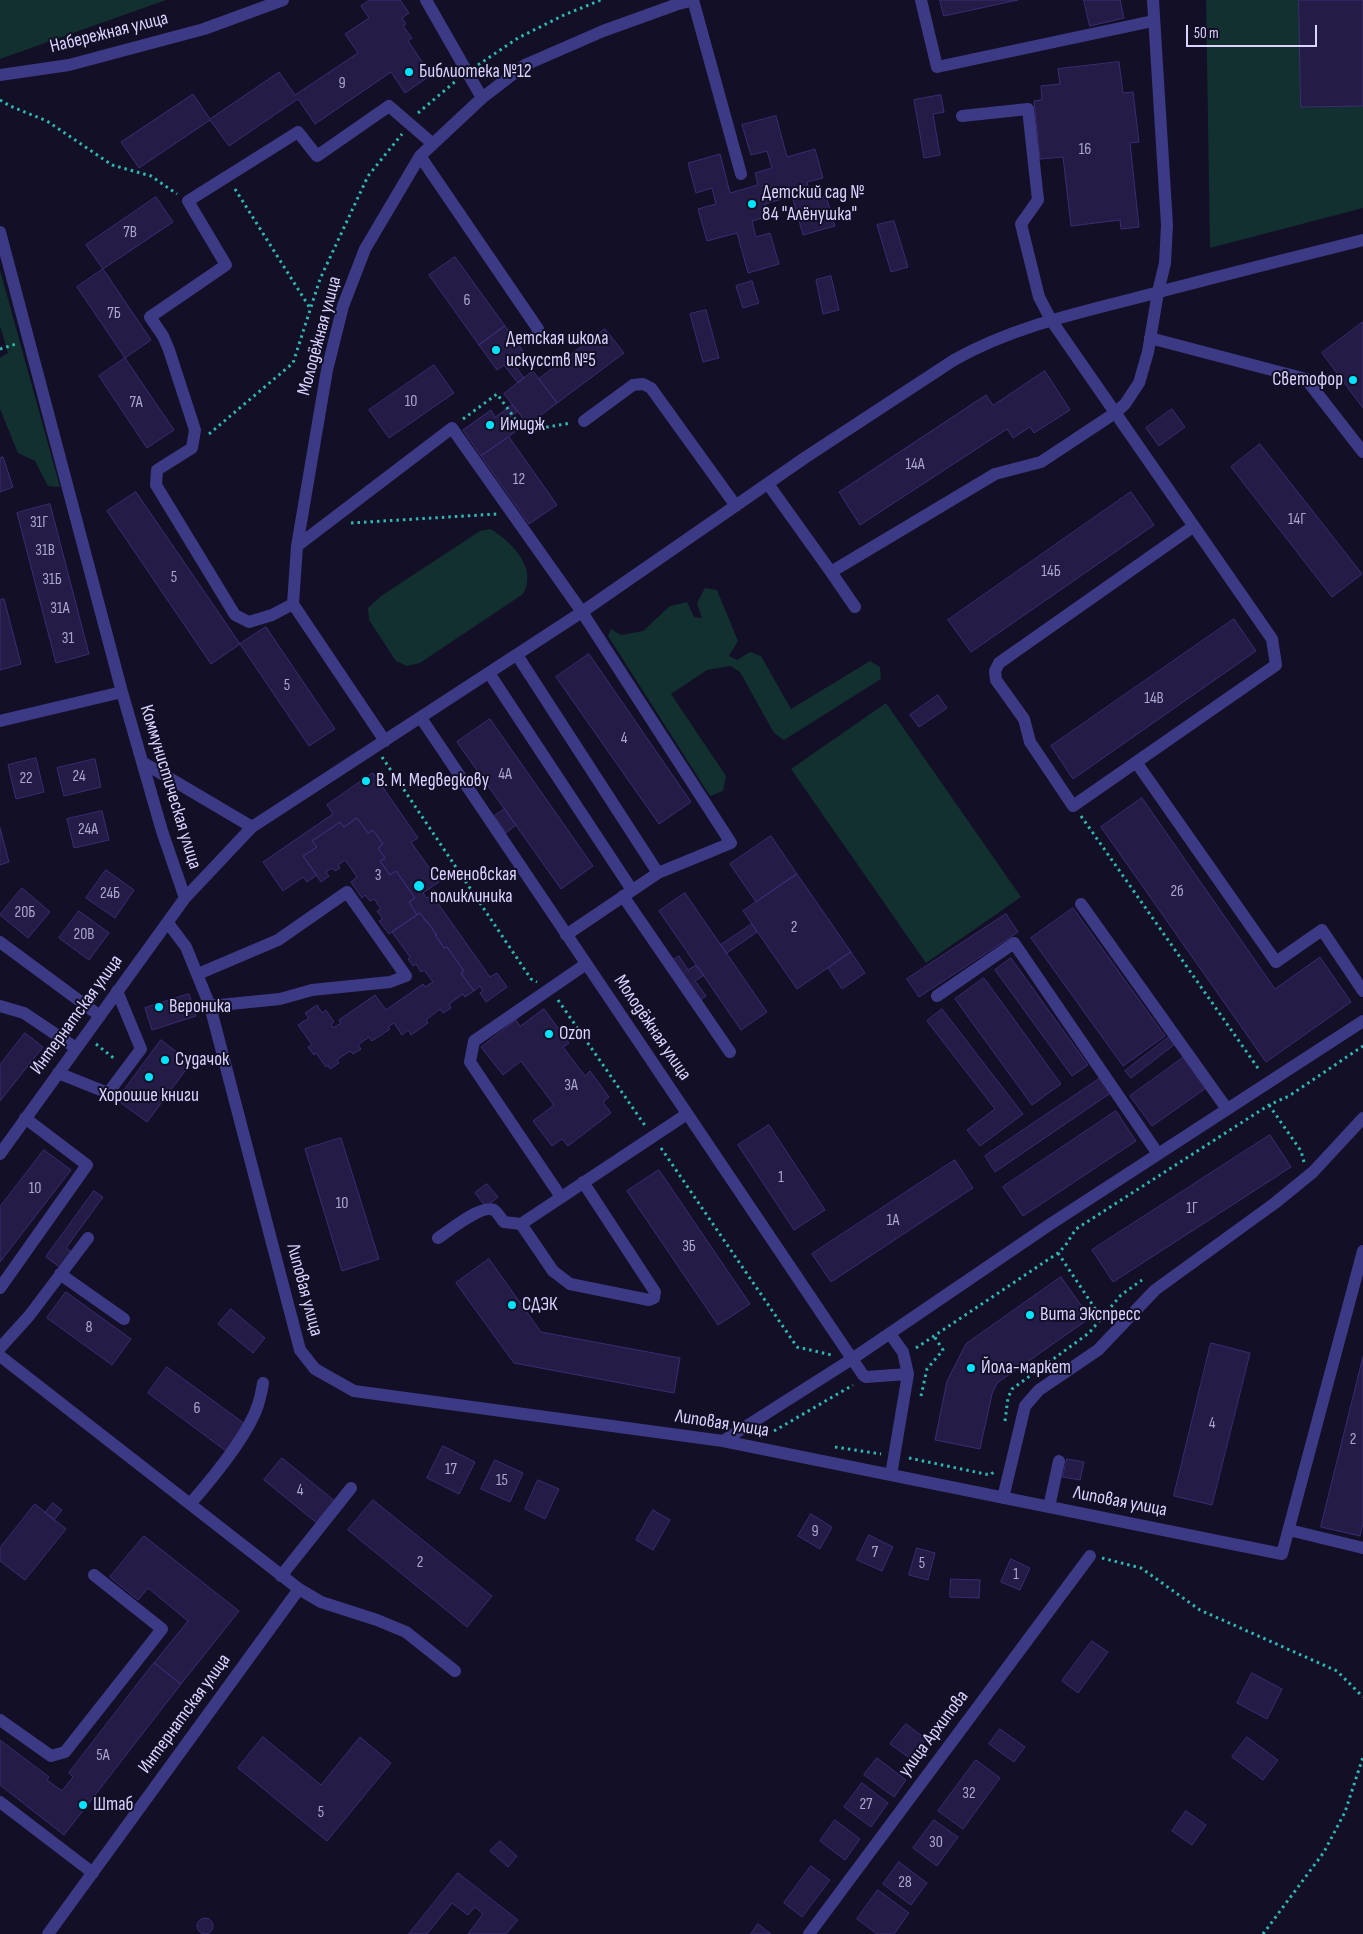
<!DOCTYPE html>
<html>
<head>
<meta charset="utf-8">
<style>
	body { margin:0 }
	#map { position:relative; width:1363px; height:1934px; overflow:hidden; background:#130f26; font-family:"Sofia Sans Condensed",sans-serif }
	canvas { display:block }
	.scale { position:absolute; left:1186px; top:25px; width:131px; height:22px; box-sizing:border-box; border:2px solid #d9d4ff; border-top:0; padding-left:6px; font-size:15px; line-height:18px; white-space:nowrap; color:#d9d4ff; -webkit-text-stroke:4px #130f26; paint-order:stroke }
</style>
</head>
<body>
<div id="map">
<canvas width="1363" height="1934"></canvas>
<div class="scale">50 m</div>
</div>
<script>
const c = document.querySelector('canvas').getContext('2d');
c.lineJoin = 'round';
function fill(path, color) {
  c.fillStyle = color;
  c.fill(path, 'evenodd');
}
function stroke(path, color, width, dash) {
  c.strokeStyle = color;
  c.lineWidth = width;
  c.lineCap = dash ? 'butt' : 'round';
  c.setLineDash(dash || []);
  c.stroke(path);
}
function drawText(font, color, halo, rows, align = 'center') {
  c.font = font + ' "Sofia Sans Condensed",sans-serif';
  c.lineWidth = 4;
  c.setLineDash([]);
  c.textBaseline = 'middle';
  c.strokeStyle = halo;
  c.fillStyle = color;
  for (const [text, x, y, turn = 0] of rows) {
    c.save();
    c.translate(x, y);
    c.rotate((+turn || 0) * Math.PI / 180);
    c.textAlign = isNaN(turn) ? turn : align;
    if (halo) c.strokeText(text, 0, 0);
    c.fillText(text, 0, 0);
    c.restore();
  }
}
fill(new Path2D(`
	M0,0H166L0,59Z
	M1206,0H1363V208L1210,248Z
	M0,270L60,487L48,486L35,461L18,453L0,409V358L8,353L0,326Z
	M490,529C507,538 531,561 527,582C527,586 525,590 523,594L420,663L407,666L396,661L369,620L368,608L381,596L480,531Z
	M705,588L717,590L738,641L729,656L737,660L750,652L761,656L791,709L870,661L880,667L881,679L784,740L774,733L740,672L730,666L707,670L671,694L726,776L723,791L710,796L608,636L611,629L621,635L643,631L670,606L687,602L694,617L702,618L697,603Z
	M886,703L1021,897L926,963L791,769Z`), '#12302f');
const building = new Path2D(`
	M370,0H400L409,13L402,18L406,24L403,26L412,38L408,41L431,75L405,93L391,72L315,124L298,99L229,146L210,120L139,168L121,142L193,94L210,119L279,72L295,95L358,53L345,34L369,18L361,6Z
	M940,0H1018L944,16Z
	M1084,0H1120L1124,18L1090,26Z
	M1299,0H1363V106L1301,107Z
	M1119,62L1123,93L1133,92L1139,142L1130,143L1139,227L1121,229L1120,220L1071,226L1063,157L1040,159L1034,101L1042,100L1041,86L1060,84L1058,69Z
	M941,95L944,112L933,114L940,155L924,158L914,100Z
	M776,116L787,157L815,149L823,178L807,182L812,200L826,196L835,226L803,235L792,196L765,204L769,216L752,221L756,237L770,233L779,264L748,273L737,233L707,241L698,209L716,204L712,188L696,193L688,163L720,154L730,193L758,185L755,173L772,168L767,151L751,155L742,125Z
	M156,197L173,222L103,269L86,245Z
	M894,221L908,267L891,272L877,225Z
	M455,257L505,326L479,345L429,275Z
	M103,269L151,340L125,358L77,287Z
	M831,276L839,310L823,314L816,280Z
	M752,281L759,303L743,308L736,286Z
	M706,310L719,358L703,362L690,314Z
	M1363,322V408L1322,353Z
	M505,326L528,358L516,367L524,378L518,383L504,365L497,370L479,345Z
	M605,329L624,353L557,403L539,379Z
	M125,358L174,430L147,448L99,376Z
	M434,365L454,393L389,438L369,410Z
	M533,371L557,403L528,425L504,394Z
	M1045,371L1070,410L1034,433L1030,427L1013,438L1007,429L860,525L839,492L986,395L993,405Z
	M512,405L518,411L506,420L515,432L481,456L463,430L491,410L495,417Z
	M1172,409L1185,427L1159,446L1146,428Z
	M509,437L557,505L529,524L481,456Z
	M1260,444L1362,574L1332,597L1231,467Z
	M3,457L13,487L0,492V458Z
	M136,492L240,644L211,664L107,511Z
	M1131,492L1154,525L971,652L948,620Z
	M50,504L89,654L56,663L17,513Z
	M4,599L21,664L0,670V600Z
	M1234,619L1256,651L1073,779L1051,746Z
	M266,627L335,729L309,746L240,644Z
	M589,654L691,802L659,824L556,677Z
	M938,695L947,708L919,727L910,715Z
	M490,719L593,866L561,889L457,742Z
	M36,758L44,792L16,799L8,765Z
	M95,759L101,787L64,796L57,768Z
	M373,773L418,838L411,842L439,882L423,893L427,898L432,895L490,977L497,973L507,987L486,1002L480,993L483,991L480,986L474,991L461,973L464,971L447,947L444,948L428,922L427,923L420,913L417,915L409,902L415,898L396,871L390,875L380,861L385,858L378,848L383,844L373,830L368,833L357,818L344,827L340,822L312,841L317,847L303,856L317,875L307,882L303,877L283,891L263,862L333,814L327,805Z
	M1142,798L1275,989L1320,957L1351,1002L1266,1062L1101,827Z
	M505,809L516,825L506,833L494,816Z
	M102,811L109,840L74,848L67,819Z
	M357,818L368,833L373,830L383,844L378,848L385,858L380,861L390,875L396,871L415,898L409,902L417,915L389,934L379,921L383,919L377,911L381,909L374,899L370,901L365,895L362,898L351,882L357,877L345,860L338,865L340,868L335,871L332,868L326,872L329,876L321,882L303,856L317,847L312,841L340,822L344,827Z
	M0,828L9,862L0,865Z
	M771,836L797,874L756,902L730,864Z
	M106,870L134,890L115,918L86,898Z
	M797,874L851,952L797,989L743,911Z
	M22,888L50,912L28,938L0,915Z
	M685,893L767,1012L741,1030L659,911Z
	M1073,908L1165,1036L1123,1066L1031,938Z
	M79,911L109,933L89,960L59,938Z
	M420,913L437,934L435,936L444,948L447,947L464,971L461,973L474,991L465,997L463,994L449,1004L451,1008L443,1013L440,1009L426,1020L428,1023L411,1035L408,1030L402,1035L394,1023L388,1027L390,1029L372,1041L369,1037L358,1045L361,1049L353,1054L350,1051L337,1060L339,1063L330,1069L328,1065L326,1067L316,1053L314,1055L308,1047L312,1045L298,1025L309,1018L305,1013L317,1005L322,1013L326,1010L334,1022L331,1024L333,1028L341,1023L339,1020L375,995L386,1010L423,984L425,987L433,982L424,970L421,972L416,964L413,966L408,959L410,957L392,932Z
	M1006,914L1018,932L919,997L907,979Z
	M752,924L757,932L727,953L721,945Z
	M851,952L865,973L842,989L828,968Z
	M679,956L688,970L696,965L704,975L695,981L706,996L699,1001L672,961Z
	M1011,958L1088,1065L1072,1076L995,970Z
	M984,978L1061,1084L1032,1105L955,999Z
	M189,994L196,1016L152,1030L145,1008Z
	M544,1009L569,1043L563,1047L585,1076L590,1071L609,1097L603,1102L611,1113L568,1146L562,1139L552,1146L533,1121L554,1105L521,1061L503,1075L481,1047L516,1020L520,1026Z
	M942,1009L1023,1114L980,1146L967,1130L995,1109L927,1021Z
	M25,1033L43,1047L0,1101V1065Z
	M1169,1037L1175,1044L1131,1078L1125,1071Z
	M161,1040L191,1063L147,1122L117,1100Z
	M1187,1055L1209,1086L1152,1126L1130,1096Z
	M1102,1077L1112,1092L995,1172L985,1156Z
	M1116,1111L1136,1141L1023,1216L1003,1187Z
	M769,1125L825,1210L794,1230L738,1145Z
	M1270,1135L1291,1167L1113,1282L1092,1250Z
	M341,1138L379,1259L342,1271L305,1149Z
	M44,1150L71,1170L0,1262V1207Z
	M955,1160L973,1188L831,1282L812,1254Z
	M659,1170L750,1304L718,1325L627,1191Z
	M487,1184L498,1197L486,1207L475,1193Z
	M94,1191L103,1197L66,1248L72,1252L61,1268L46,1257Z
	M489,1259L541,1332L680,1358L674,1393L514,1363L456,1283Z
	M1061,1277L1090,1318L997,1383L992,1394L980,1449L935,1440L947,1381L966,1344Z
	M66,1292L131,1339L112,1365L47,1318Z
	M231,1309L265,1338L253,1353L218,1324Z
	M1211,1343L1250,1353L1212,1505L1174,1496Z
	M1363,1357V1523L1360,1536L1321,1527Z
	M167,1367L245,1424L226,1451L148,1393Z
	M443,1446L475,1462L459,1494L427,1478Z
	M282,1458L336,1502L318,1524L264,1480Z
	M1067,1459L1084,1462L1080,1480L1063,1477Z
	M495,1460L523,1473L510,1502L481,1489Z
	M538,1480L559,1489L545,1519L525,1509Z
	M373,1500L492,1596L467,1627L348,1530Z
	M53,1503L62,1510L54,1520L45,1513Z
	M35,1504L66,1529L25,1580L0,1561V1548Z
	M653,1510L670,1520L653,1550L636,1540Z
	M811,1514L832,1527L820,1549L798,1536Z
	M869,1535L893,1547L882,1571L857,1560Z
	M144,1536L239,1611L181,1684L154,1663L188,1621L148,1588L138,1600L110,1577Z
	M917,1548L935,1553L928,1580L909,1575Z
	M1011,1559L1030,1568L1020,1590L1001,1582Z
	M951,1579L980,1580L979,1598L950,1597Z
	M1092,1641L1108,1652L1078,1693L1062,1681Z
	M154,1663L181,1684L64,1835L0,1785V1740L49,1777L47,1780L62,1791L73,1777L69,1773Z
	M1252,1673L1282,1689L1267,1719L1237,1703Z
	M906,1724L926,1739L911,1759L890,1744Z
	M1000,1729L1025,1747L1014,1762L989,1744Z
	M263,1737L321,1785L360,1737L391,1763L327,1841L238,1768Z
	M1247,1737L1278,1760L1263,1780L1232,1757Z
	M877,1758L906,1780L894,1797L864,1775Z
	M976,1760L1000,1778L963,1829L938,1811Z
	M862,1783L888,1803L871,1827L844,1807Z
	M1186,1811L1206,1825L1192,1845L1172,1831Z
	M835,1820L860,1839L845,1860L820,1841Z
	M934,1820L958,1837L937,1866L913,1848Z
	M500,1841L517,1856L508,1867L490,1851Z
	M899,1862L927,1883L911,1905L883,1884Z
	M811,1866L830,1880L802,1917L784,1903Z
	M458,1873L518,1920L506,1934H468L483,1914L475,1907L468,1915L452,1903L427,1934H409Z
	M878,1890L909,1913L894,1934H877L857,1919Z
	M197 1926a8 8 0 1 1 16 0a8 8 0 1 1-16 0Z
	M758,1924L771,1934H751Z`);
fill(building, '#241b47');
stroke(building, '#3b2d73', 1);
stroke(new Path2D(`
	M478,65L518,38L564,15L601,0
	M0,100L10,106L47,121L112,165L151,176L177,194
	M418,113L457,80
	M235,189L310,308
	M0,349L16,344
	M463,419L497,394L524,431L571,423
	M209,434L293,363L320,279L368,176L402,134
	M351,523L497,514
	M382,757L531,979L537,982
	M1081,816L1260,1071
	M558,1000L646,1127
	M96,1044L116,1060
	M1269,1105L1301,1151L1304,1162
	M661,1148L797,1347L832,1355
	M1058,1253L1102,1319
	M916,1348L1058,1253L1065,1246L1076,1229L1269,1105L1289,1096L1363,1046
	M921,1396L927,1369L943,1350L934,1336
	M1005,1421L1008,1398L1012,1389L1089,1333L1121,1295L1142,1280
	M774,1431L853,1385
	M835,1447L881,1454
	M909,1458L990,1475L995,1471
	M1102,1558L1141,1568L1200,1610L1337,1671L1363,1697
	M1263,1934L1324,1852L1345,1812L1363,1757`), '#2fb8b0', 3, [2.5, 4]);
stroke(new Path2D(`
	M426,0L482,98
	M693,0L741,174
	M921,0L937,67L1153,21
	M0,75L69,65L204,29L283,0
	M962,116L1028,109L1038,200L1021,224L1039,297L1051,320L1272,639L1276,665L1073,806L1030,742L1024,719L996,680L995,671L999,663L1194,526
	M420,156L538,329
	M0,232L122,692
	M1150,338L1306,379L1363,452
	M584,421L633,385L643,384L651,388L736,506
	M768,484L831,572L995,474L1041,462L1115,413L1125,404L1139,383L1148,352L1158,292L1165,263L1167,225L1153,0
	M297,546L452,428L582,612L731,843L658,873L517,655
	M831,572L855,607
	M293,604L272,615L249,622L235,615L156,485L157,470L192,448L195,430L169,350L163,336L150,317L226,265L188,201L298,132L317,156L389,106L433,144
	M489,673L632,890
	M421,718L863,1375L866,1377L908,1374
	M0,721L122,692L162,831L185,898
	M385,741L293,604L297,546L327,370L343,306L365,249L420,156L482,98L525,65L603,31L675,5L693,0
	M142,762L252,827
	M1136,762L1276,962L1322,930L1363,991
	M623,896L730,1052
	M1081,904L1227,1109
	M168,923L186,947L210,1006L300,1350L315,1369L354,1391L723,1441L1282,1554L1363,1251
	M566,935L658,873
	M0,942L100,1016
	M198,974L278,940L347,892L406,976L390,982L312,990L280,999L210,1006
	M937,996L1014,943L1158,1154
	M0,1006L24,1013L76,1048
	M58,1073L108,1093L141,1049L117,991
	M0,1154L185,898L252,827L582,612L806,457L954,360C1011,328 1073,314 1136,298C1211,278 1287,259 1363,240
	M561,1197L470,1062L474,1041L586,964
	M521,1224L553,1271L570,1284L649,1300L654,1298L655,1292L583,1182
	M438,1238C449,1231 481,1204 494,1210C498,1213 501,1219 504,1222L521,1224L687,1114
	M60,1274L124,1319
	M0,1288L87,1165L25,1118
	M890,1334L903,1352L908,1374L891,1475
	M0,1348L29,1316L88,1238
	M0,1356L299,1589L321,1602L377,1620L406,1632L455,1671
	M723,1441L852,1359L1049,1225L1363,1021
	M1003,1498L1025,1406L1039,1390L1098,1350L1155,1290L1275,1203L1313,1172L1363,1118
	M190,1504C211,1480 248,1435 258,1405C260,1398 262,1390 263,1383
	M1049,1507L1059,1461
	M1289,1530L1363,1548
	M281,1576L351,1488
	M0,1720L51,1756L65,1752L162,1629L94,1575
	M0,1802L93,1873
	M48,1934L299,1589
	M809,1934L1090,1556`), '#3d3a85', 12);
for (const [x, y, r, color] of [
	[409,72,5,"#00e5ff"],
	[752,204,5,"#00e5ff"],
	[496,350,5,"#00e5ff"],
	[1353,380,5,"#00e5ff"],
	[490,425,5,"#00e5ff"],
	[366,781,5,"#00e5ff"],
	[419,886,6,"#00e5ff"],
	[159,1007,5,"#00e5ff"],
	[549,1034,5,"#00e5ff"],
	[165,1060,5,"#00e5ff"],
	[149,1077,5,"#00e5ff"],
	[512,1305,5,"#00e5ff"],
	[1030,1315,5,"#00e5ff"],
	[971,1368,5,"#00e5ff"],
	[83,1805,5,"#00e5ff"]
]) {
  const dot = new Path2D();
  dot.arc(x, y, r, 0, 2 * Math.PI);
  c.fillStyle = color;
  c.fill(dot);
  stroke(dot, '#130f26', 2);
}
drawText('16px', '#aca6d1', null, [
	["9",342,84],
	["16",1085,150],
	["7В",130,233],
	["6",467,301],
	["7Б",114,314],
	["10",411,402],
	["7А",136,403],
	["14А",915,465],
	["12",519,480],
	["14Г",1297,520],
	["31Г",39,523],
	["31В",45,551],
	["14Б",1051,572],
	["5",174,578],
	["31Б",52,580],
	["31А",60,609],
	["31",68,639],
	["5",287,686],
	["14В",1154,699],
	["4",624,739],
	["4А",505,775],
	["24",79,777],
	["22",26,779],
	["24А",88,830],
	["3",378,876],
	["2б",1177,892],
	["24Б",110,894],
	["20Б",25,913],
	["2",794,928],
	["20В",84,935],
	["3А",571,1086],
	["1",781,1178],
	["10",35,1189],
	["10",342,1204],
	["1Г",1192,1209],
	["1А",893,1221],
	["3Б",689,1247],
	["8",89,1328],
	["6",197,1409],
	["4",1212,1424],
	["2",1353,1440],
	["17",451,1470],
	["15",502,1481],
	["4",300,1491],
	["9",815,1532],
	["7",875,1553],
	["2",420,1563],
	["5",922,1564],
	["1",1016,1575],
	["5А",103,1756],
	["32",969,1794],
	["27",866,1805],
	["5",321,1813],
	["30",936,1843],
	["28",905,1883]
]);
drawText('19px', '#d9d4ff', '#130f26', [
	["Набережная улица",109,33,-14],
	["Молодёжная улица",320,336,-75],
	["Коммунистическая улица",170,787,73],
	["Интернатская улица",77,1015,-54],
	["Молодёжная улица",652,1028,56],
	["Липовая улица",304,1290,75],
	["Липовая улица",722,1424,9],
	["Липовая улица",1120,1502,11],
	["Интернатская улица",185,1714,-54],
	["улица Архипова",934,1734,-53]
]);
drawText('19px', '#d9d4ff', '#130f26', [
	["Библиотека №12",419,72],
	["Детский сад №",762,193],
	["84 \"Алёнушка\"",762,215],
	["Детская школа",506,339],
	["искусств №5",506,361],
	["Светофор",1343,380,"right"],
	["Имидж",500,425],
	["В. М. Медведкову",376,781],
	["Семеновская",430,875],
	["поликлиника",430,897],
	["Вероника",169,1007],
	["Ozon",559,1034],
	["Судачок",175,1060],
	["Хорошие книги",149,1096,"center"],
	["СДЭК",522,1305],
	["Вита Экспресс",1040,1315],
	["Йола-маркет",981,1368],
	["Штаб",93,1805]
], 'left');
</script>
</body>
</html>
